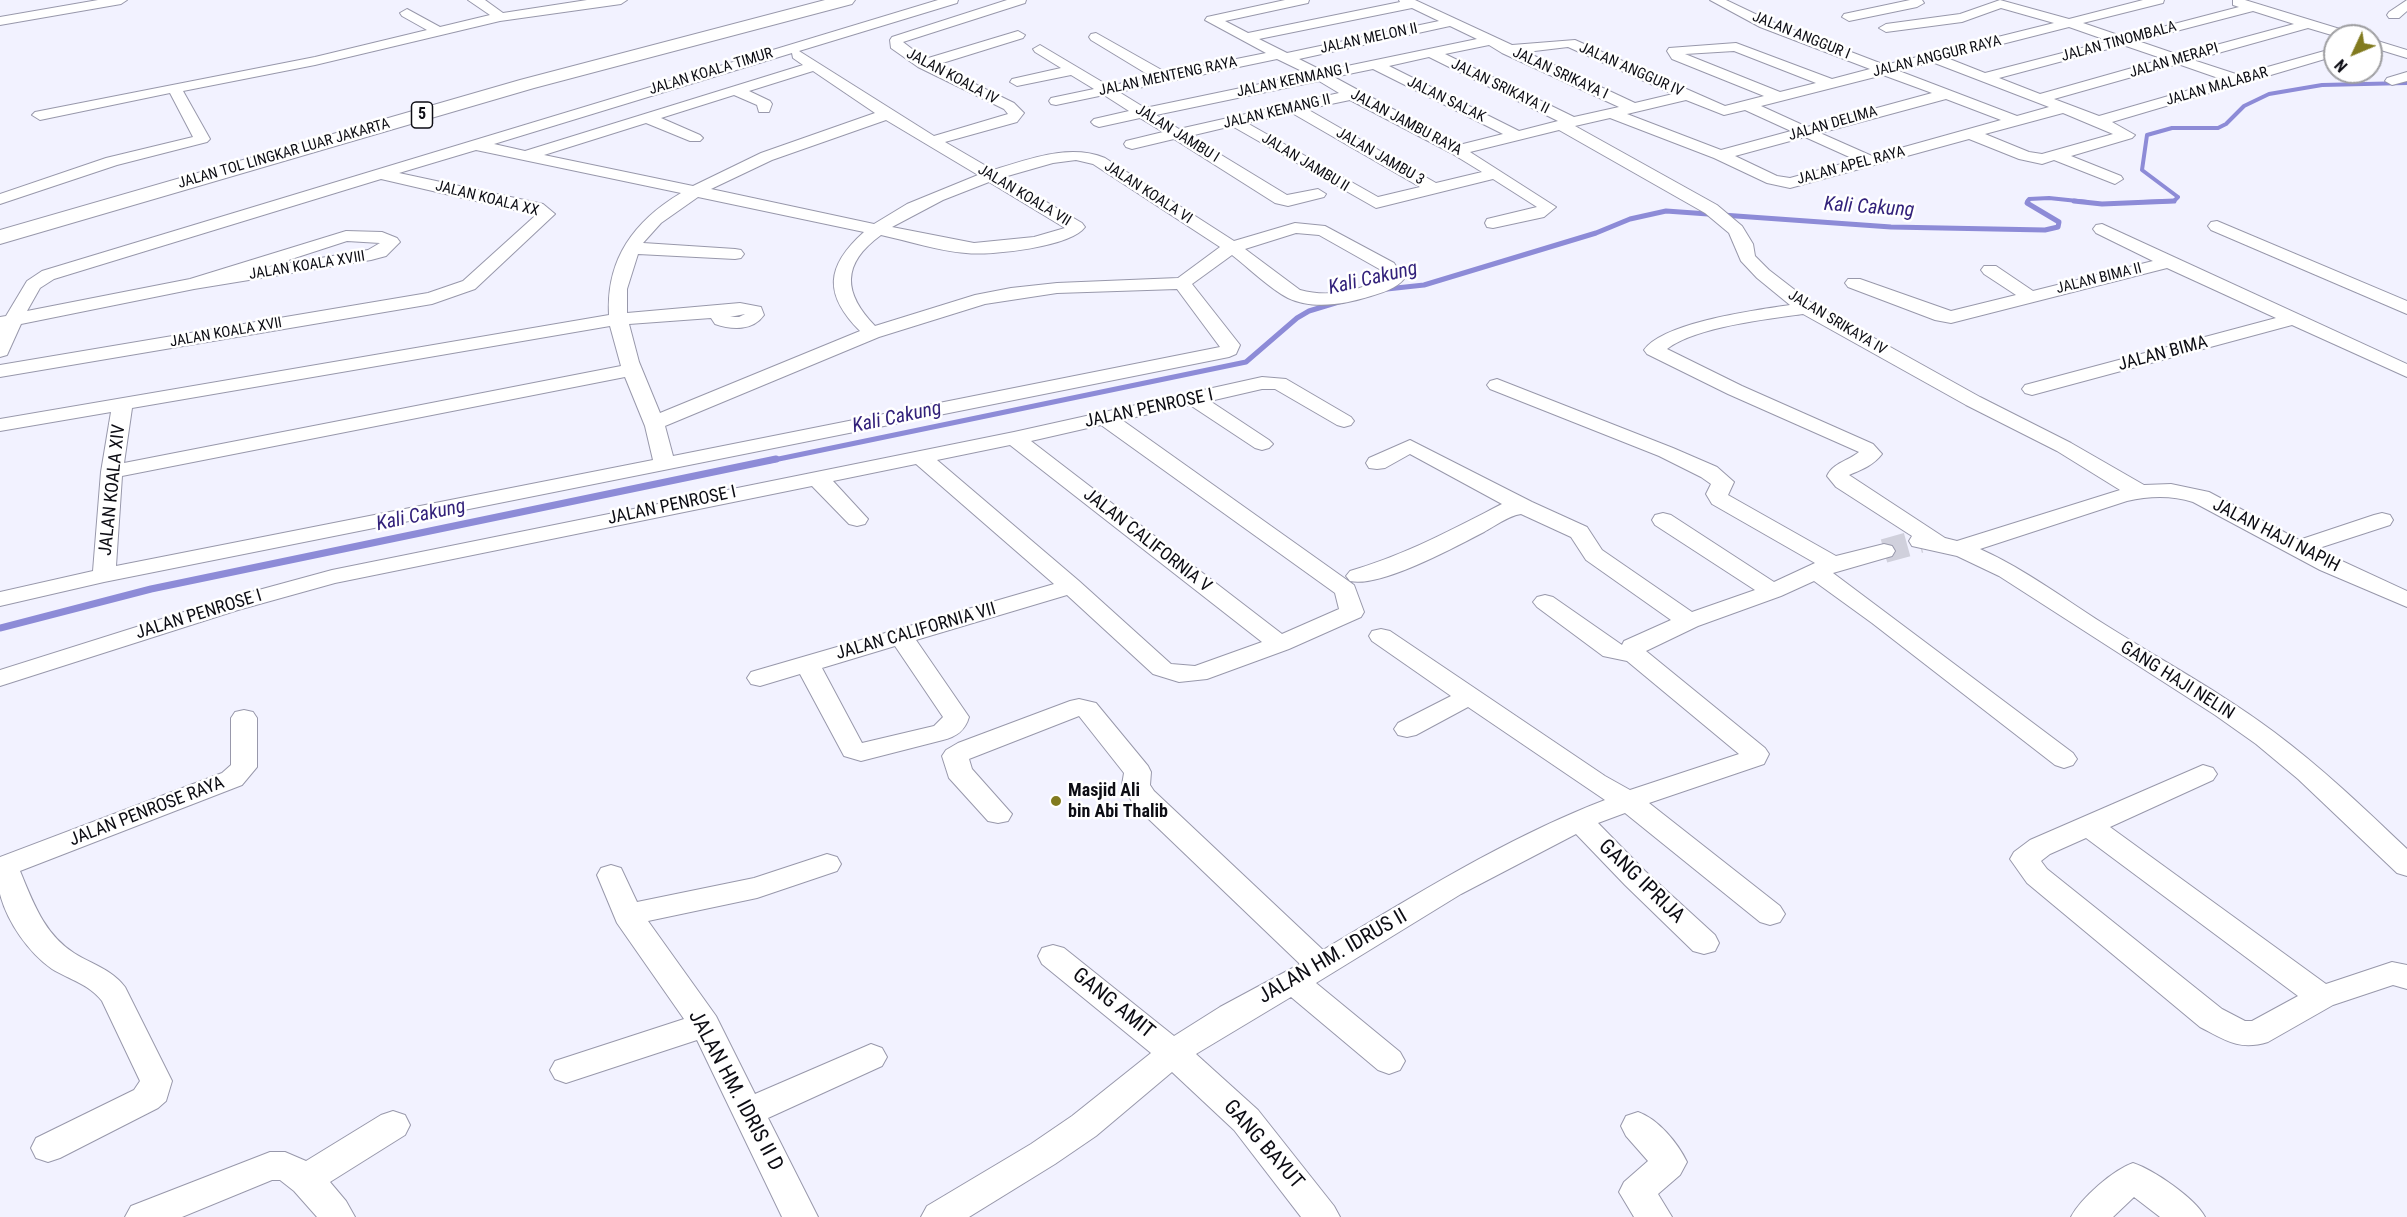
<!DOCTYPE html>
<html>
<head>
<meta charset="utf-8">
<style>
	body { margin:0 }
	#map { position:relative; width:2407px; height:1217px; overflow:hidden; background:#f2f2ff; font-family:"Roboto Condensed",sans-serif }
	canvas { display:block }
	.north { position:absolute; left:2323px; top:24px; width:60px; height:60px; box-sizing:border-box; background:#fff; border:2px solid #9e9ea1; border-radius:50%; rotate:226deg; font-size:16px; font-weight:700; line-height:24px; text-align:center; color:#0d0d14 }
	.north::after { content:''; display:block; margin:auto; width:21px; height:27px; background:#817a1f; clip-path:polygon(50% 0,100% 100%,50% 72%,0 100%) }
</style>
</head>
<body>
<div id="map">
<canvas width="2407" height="1217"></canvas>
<div class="north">N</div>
</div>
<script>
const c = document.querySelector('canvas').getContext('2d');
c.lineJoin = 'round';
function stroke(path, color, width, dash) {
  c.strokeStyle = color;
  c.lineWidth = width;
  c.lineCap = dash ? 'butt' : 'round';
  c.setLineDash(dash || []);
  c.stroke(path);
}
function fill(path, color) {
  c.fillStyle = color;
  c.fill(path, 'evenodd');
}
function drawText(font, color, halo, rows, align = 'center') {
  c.font = font + ' "Roboto Condensed",sans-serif';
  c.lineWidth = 5;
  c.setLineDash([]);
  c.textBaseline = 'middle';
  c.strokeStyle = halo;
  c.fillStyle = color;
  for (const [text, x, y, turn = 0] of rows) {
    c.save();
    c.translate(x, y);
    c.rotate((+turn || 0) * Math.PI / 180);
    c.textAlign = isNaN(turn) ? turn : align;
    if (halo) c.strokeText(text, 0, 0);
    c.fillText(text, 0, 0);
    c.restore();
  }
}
stroke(new Path2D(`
	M2027,202L2029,199L2049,198L2087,202
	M2143,202L2174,201L2178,197L2142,170L2147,135L2172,128H2218L2226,124L2244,106L2269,94L2322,85L2407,83`), '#8d8bd7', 4);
stroke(new Path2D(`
	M2074,201L2102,204L2174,201
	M1387,289L1424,285L1596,233L1630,219L1666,211L1891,227L2045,230L2058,227L2059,222L2027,203L2028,201
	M769,461L1246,362L1297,318L1309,311L1342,301`), '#8d8bd7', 5);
stroke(new Path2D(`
	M0,628L151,589L776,459`), '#8d8bd7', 7);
stroke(new Path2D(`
	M1884,551L1920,541`), '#d0d0dc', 24, [24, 12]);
const minor = new Path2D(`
	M98,0H127L121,4L0,25V17Z
	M468,0H485L503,13L587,0H627L621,4L500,21L315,65L183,91L210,139L207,142L117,165L0,204V194L106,158L193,137L170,93L40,120L32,115L35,112L315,57L427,30L402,16L400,13L407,9L440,27L490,15Z
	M938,0H958L957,3L799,51L934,136L1008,114L1004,109L918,67L891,48L890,40L892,37L1007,0H1026L1025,3L903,42L925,59L1018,31L1025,35L1023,38L936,65L1014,103L1024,113L1017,122L945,142L993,170C1028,160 1068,143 1105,158L1234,241L1295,223L1325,226L1394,263L1404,279C1397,288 1382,293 1371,296C1346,304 1313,310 1288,298C1270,289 1249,268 1232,255L1192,284L1240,345L1236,354L1229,357L104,582L0,606V592L93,571L101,472L111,412L0,431V419L609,315C606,259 634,221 681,193L476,150L399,173L543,204L555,214L475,289L432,304L0,377V365L428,293L463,281L536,215L381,179L54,279L40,288L27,311L190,279L346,231L382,232L397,238L400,242L386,256L371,260L194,289L21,324L7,355L0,357V317L6,316L27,281L42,271ZM792,53L793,58L803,65L525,151L494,144ZM813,71L875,113L761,153L693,186L544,155L646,123L690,141H700L703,138L700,135L661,118L734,95L757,105L759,112H769L772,104L770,101L749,91ZM886,120L978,175L907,204L874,224L711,189L772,160ZM1076,160L1093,164L1220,247L1178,278L1057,283L1011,288L975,295L875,326C843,293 841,264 881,235C909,241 938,251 966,253C990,256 1071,247 1085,227L1082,223L1004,177L1053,163ZM989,182L1065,228L1034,237L974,243L892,227L943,200ZM698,197L864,232C826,266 823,294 860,331L660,413L639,362L629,324L711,318L715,324C732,330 753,331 764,315L761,307L740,303L627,313V289L638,254L735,259L741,258L744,254L741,250L735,249L643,243L661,223ZM1296,233L1319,235L1381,270L1385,277C1360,291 1329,298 1300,290L1245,249ZM347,241L380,243L368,250L267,267ZM1177,289L1220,347L673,456L665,426L879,337L985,304L1057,293ZM745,314L739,317H730ZM610,326L621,366L124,463L132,408ZM625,377L645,426L653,460L116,566L122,476Z
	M1285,0H1309L1308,3L1225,21L1248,33L1400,2L1399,0H1415L1512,45L1575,40L1725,106L1764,96L1672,59L1667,51L1669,48L1736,43L1832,79L1870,69L1760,27L1710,0H1726L1770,21L1885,65L2054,23L2001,8L1962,22L1886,32L1879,28L1886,24L1960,14L2000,0L2069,19L2143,0H2164L2163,3L2083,23L2124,37L2239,7L2233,5V0H2245L2353,33L2355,36H2335L2308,28L2193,60L2239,75L2335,48V56L2112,122L2135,135L2132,138L2071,156L2121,176L2123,179L2115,184L2054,160L2042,164L2019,159L1969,139L1790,188L1767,183L1714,158L1610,118L1575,126L1717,205L1742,226L1753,244L1755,256L1769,270L1813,304L1980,397L2071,443L2144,485L2171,484L2209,492L2299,540L2374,515L2382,513L2390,515L2393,520L2390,525L2316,549L2407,591V607L2320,570L2193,502C2171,495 2149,496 2127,501L1980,549C2027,570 2068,602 2112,629C2166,663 2222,693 2274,732C2321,767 2364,808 2407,849V876L2397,873L2298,779L2256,744L2215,715L1999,576L1957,556L1912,546L1909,541L1912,536L1836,487L1827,476C1833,463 1848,461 1859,452L1728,394L1647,354L1644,350C1664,322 1757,310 1790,305L1757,278L1741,261L1729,233L1705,213L1559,130L1470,152L1556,207L1544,217L1493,228L1487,227L1485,223L1487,219L1537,207L1493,179L1376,208L1232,126L1190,136L1287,195L1318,189L1326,194L1324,197L1288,206L1275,203L1174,139L1132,149L1126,147L1124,144L1126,141L1163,132L1140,118L1099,127L1094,125L1091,122L1094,119L1129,111L1104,95L1056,105L1051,104L1049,101L1051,98L1094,89L1071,75L1017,86L1010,82L1012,79L1061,68L1035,52L1033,49L1040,45L1109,86L1152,77L1091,40L1089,37L1091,34L1096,33L1167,73L1266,53L1205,20L1207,17ZM1412,8L1439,21L1287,53L1259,39ZM2253,11L2294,24L2179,55L2138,41ZM1450,26L1477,39L1323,71L1299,59ZM2069,27L2109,41L1985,73L1947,58ZM1489,45L1502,53L1619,107L1574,117L1445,54ZM2123,45L2164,59L2040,94L1999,78ZM1568,47L1673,94L1635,103L1526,52ZM1734,51L1816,83L1780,92L1685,54ZM1429,57L1558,121L1519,131L1389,66ZM1277,59L1308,74L1145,108L1119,92ZM1932,62L2049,107L2017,116L1899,71ZM2178,64L2224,80L2099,116L2054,99ZM1373,69L1503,134L1459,145L1334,77ZM1883,75L1932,93L1807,127L1761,106ZM1319,81L1339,93L1179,129L1156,115ZM1946,99L2001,120L1872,156L1820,133ZM1350,100L1451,153L1482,172L1436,183L1307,109ZM1686,100L1724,115L1745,110L1791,131L1721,150L1627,114ZM1292,113L1420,187L1378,197L1247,123ZM2063,113L2113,134L2042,154L2029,152L1985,134ZM1805,137L1856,160L1790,178L1777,176L1735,156ZM1803,314L1966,405L2057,451L2120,490L1957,541L1945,538L1849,475C1861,470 1874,465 1882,454L1873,444L1742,386L1667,349C1695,327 1768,319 1803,314Z
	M1910,0H1922L1924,3L1917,7L1849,21L1842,17L1844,14Z
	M2407,0V11L2399,18H2389L2387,15L2389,12Z
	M2371,39L2407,50V58L2371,47Z
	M2407,72V81L2392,85L2385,81L2387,78Z
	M2217,221L2407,301V314L2211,230L2208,226L2211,222Z
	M2102,224L2407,364V377L2292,325L2032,395L2025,393L2022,389L2025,385L2276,318L2167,268L1951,323L1935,320L1848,287L1845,283L1848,279H1860L1951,311L2016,295L1984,274L1981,270L1984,266H1996L2033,291L2153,261L2096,233L2093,229L2096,225Z
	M1262,377L1286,379L1351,417L1354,421L1351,425L1344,427L1337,425L1275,389H1262L1210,401L1269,440L1273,444L1269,448L1262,450L1255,448L1190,405L1122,420L1354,585L1364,612L1361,617L1289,649L1207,679L1179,682L1153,674L1067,595L916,640L969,717C965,731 956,737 943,740L861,761L844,756L800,674L760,686L751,684L747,678L751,672L1054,584L916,464L833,481L868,519L865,524L857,526L849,524L812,486L335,583L238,610L0,686V670L222,600L332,570L1014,432ZM1101,425L1335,593L1339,609L1282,634L1031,441ZM1010,445L1262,642L1195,666L1171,664L1079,581L937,460ZM895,646L943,717L934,726L862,743L822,668Z
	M1497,379L1673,448L1717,467L1734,482L1728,495L1836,556L1884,544L1892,546L1895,551L1892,556L1833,573L2073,753L2077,759L2073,765L2064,768L2055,765L1872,623L1814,581L1781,596L1698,626L1646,651L1765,748L1769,754L1764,764L1649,803L1780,906L1785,914L1780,922L1770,925L1760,922L1625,813L1598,823L1645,871L1715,935L1719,943L1715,951L1704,954L1693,951L1625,885L1576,834L1461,894L1316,983L1400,1052L1405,1061L1400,1070L1389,1074L1378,1070L1291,997L1196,1054L1258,1110L1334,1206L1340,1217H1301L1234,1130L1172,1072L1096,1136L1055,1164L969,1217H921L927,1206L1031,1144L1072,1116L1151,1053L1042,964L1038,956L1042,948L1053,945L1064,948L1174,1036L1220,1007L1300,964L1134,805L1122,785L1124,773L1079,716L969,759L972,769L1012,814L1008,821L998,823L988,821L949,778L942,756L946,750L958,743L1070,701L1079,699L1096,703L1148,766L1151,772L1150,785L1154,791L1323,950C1414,896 1506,838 1605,800L1468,707L1416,735L1407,737L1398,735L1394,729L1398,723L1451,696L1372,641L1369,636L1372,631L1381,629L1390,631L1605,776L1630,790L1739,754L1627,661L1603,656L1537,607L1533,602L1537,597L1545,595L1553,597L1622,645L1624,641L1671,620L1586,560L1571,537L1521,514C1508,516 1495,526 1484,532C1455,547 1380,588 1350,581L1346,576L1350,571C1407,554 1449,531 1502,504L1410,454L1385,468L1377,469L1369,468L1366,463L1369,458L1410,440L1532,502L1587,527L1602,550L1692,612L1755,590L1655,525L1652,520L1655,515L1663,513L1671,515L1774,582L1815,563L1712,504L1706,494L1711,484L1701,477L1659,456L1490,389L1487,385L1490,381Z
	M244,710L253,712L257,718V767L242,785L20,871C33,902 44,934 74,953C93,965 111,969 125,987L172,1081L166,1101L158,1108L60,1158L48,1162L36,1158L31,1148L36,1138L134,1090L140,1081L102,1001C89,984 70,980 52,969C29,953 7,922 0,894C0,883 0,869 0,857L222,773L231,765V718L235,712Z
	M2203,765L2213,768L2217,774L2213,780L2110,827L2326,984L2392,962L2407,965V989L2393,985L2333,1005L2268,1042C2239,1051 2225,1040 2200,1027L2027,883L2010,859L2014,852L2030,840ZM2086,838L2298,996L2252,1021H2245L2222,1009L2047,869L2041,861L2050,854Z
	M827,854L837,857L841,864L837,871L757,898L648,921L716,1016L755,1094L871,1044L882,1048L887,1057L882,1066L768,1118L818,1217H782L697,1040L566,1083L555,1079L550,1070L555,1061L684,1019L617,923L597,875L601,868L611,865L621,868L637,902L754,878Z
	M393,1111L405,1115L410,1125L405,1135L330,1182L346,1201L355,1217H317L294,1191L280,1180H272L182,1217H125L131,1206L270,1152H285L306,1161L381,1115Z
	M1638,1112C1658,1119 1678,1143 1687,1162L1680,1175L1658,1194L1672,1217H1634L1619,1192L1624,1182L1648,1161L1626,1136L1621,1126L1626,1116Z
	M2133,1163C2154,1170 2195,1198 2205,1217H2160L2134,1197L2113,1217H2071C2081,1198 2113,1170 2133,1163Z`);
const highway = new Path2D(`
	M825,0H855L852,4L534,88L0,244V230L520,80Z`);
stroke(minor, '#9898ab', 2);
stroke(highway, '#9898ab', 2);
fill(minor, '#fff');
fill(highway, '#fff');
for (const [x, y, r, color] of [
	[1056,801,6,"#817a1f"]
]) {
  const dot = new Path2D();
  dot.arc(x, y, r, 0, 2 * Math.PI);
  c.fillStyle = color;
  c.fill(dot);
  stroke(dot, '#fff', 2);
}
drawText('15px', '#0d0d14', '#fff', [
	["JALAN ANGGUR I",1801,36,22],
	["JALAN MELON II",1369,39,-12],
	["JALAN TINOMBALA",2119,42,-15],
	["JALAN ANGGUR RAYA",1937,57,-14],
	["JALAN MERAPI",2174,61,-16],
	["JALAN ANGGUR IV",1631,70,24],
	["JALAN KOALA TIMUR",711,72,-17],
	["JALAN SRIKAYA I",1560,74,25],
	["JALAN KOALA IV",952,77,28],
	["JALAN MENTENG RAYA",1168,77,-12],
	["JALAN KENMANG I",1293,81,-12],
	["JALAN SRIKAYA II",1500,87,26],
	["JALAN MALABAR",2217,87,-16],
	["JALAN SALAK",1446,100,26],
	["JALAN KEMANG II",1277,112,-13],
	["JALAN JAMBU RAYA",1406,123,28],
	["JALAN DELIMA",1833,124,-16],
	["JALAN JAMBU I",1177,134,32],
	["JALAN TOL LINGKAR LUAR JAKARTA",284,154,-16],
	["JALAN JAMBU 3",1380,157,30],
	["JALAN JAMBU II",1305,163,31],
	["JALAN APEL RAYA",1851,166,-15],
	["JALAN KOALA VI",1148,193,33],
	["JALAN KOALA VII",1024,196,31],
	["JALAN KOALA XX",487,199,14],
	["JALAN KOALA XVIII",307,266,-9],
	["JALAN BIMA II",2099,279,-14],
	["JALAN SRIKAYA IV",1837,323,31],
	["JALAN KOALA XVII",226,333,-10]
]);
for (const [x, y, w] of [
	[422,115,21]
]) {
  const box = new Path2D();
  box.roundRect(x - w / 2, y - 13, w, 26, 4.5);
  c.fillStyle = '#fff';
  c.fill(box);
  stroke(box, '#0d0d14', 1.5);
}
drawText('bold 16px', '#0d0d14', null, [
	["5",422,115]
]);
drawText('18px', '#0d0d14', '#fff', [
	["JALAN BIMA",2163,354,-15],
	["JALAN PENROSE I",1149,409,-12],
	["JALAN KOALA XIV",113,490,-84],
	["JALAN PENROSE I",672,506,-12],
	["JALAN HAJI NAPIH",2276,536,27],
	["JALAN CALIFORNIA V",1147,541,38],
	["JALAN PENROSE I",199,615,-17],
	["JALAN CALIFORNIA VII",916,632,-16],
	["GANG HAJI NELIN",2177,681,32],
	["JALAN PENROSE RAYA",147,812,-21]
]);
drawText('bold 18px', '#0d0d14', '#fff', [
	["Masjid Ali",1068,791],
	["bin Abi Thalib",1068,812]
], 'left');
drawText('italic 20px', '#32217a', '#fff', [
	["Kali Cakung",1869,208,4],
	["Kali Cakung",1373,279,-13],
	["Kali Cakung",897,418,-12],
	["Kali Cakung",421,516,-12]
]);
drawText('21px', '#0d0d14', '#fff', [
	["GANG IPRIJA",1641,882,44],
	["JALAN HM. IDRUS II",1333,957,-30],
	["GANG AMIT",1113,1004,39],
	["JALAN HM. IDRIS II D",735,1091,62],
	["GANG BAYUT",1263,1145,49]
]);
</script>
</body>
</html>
